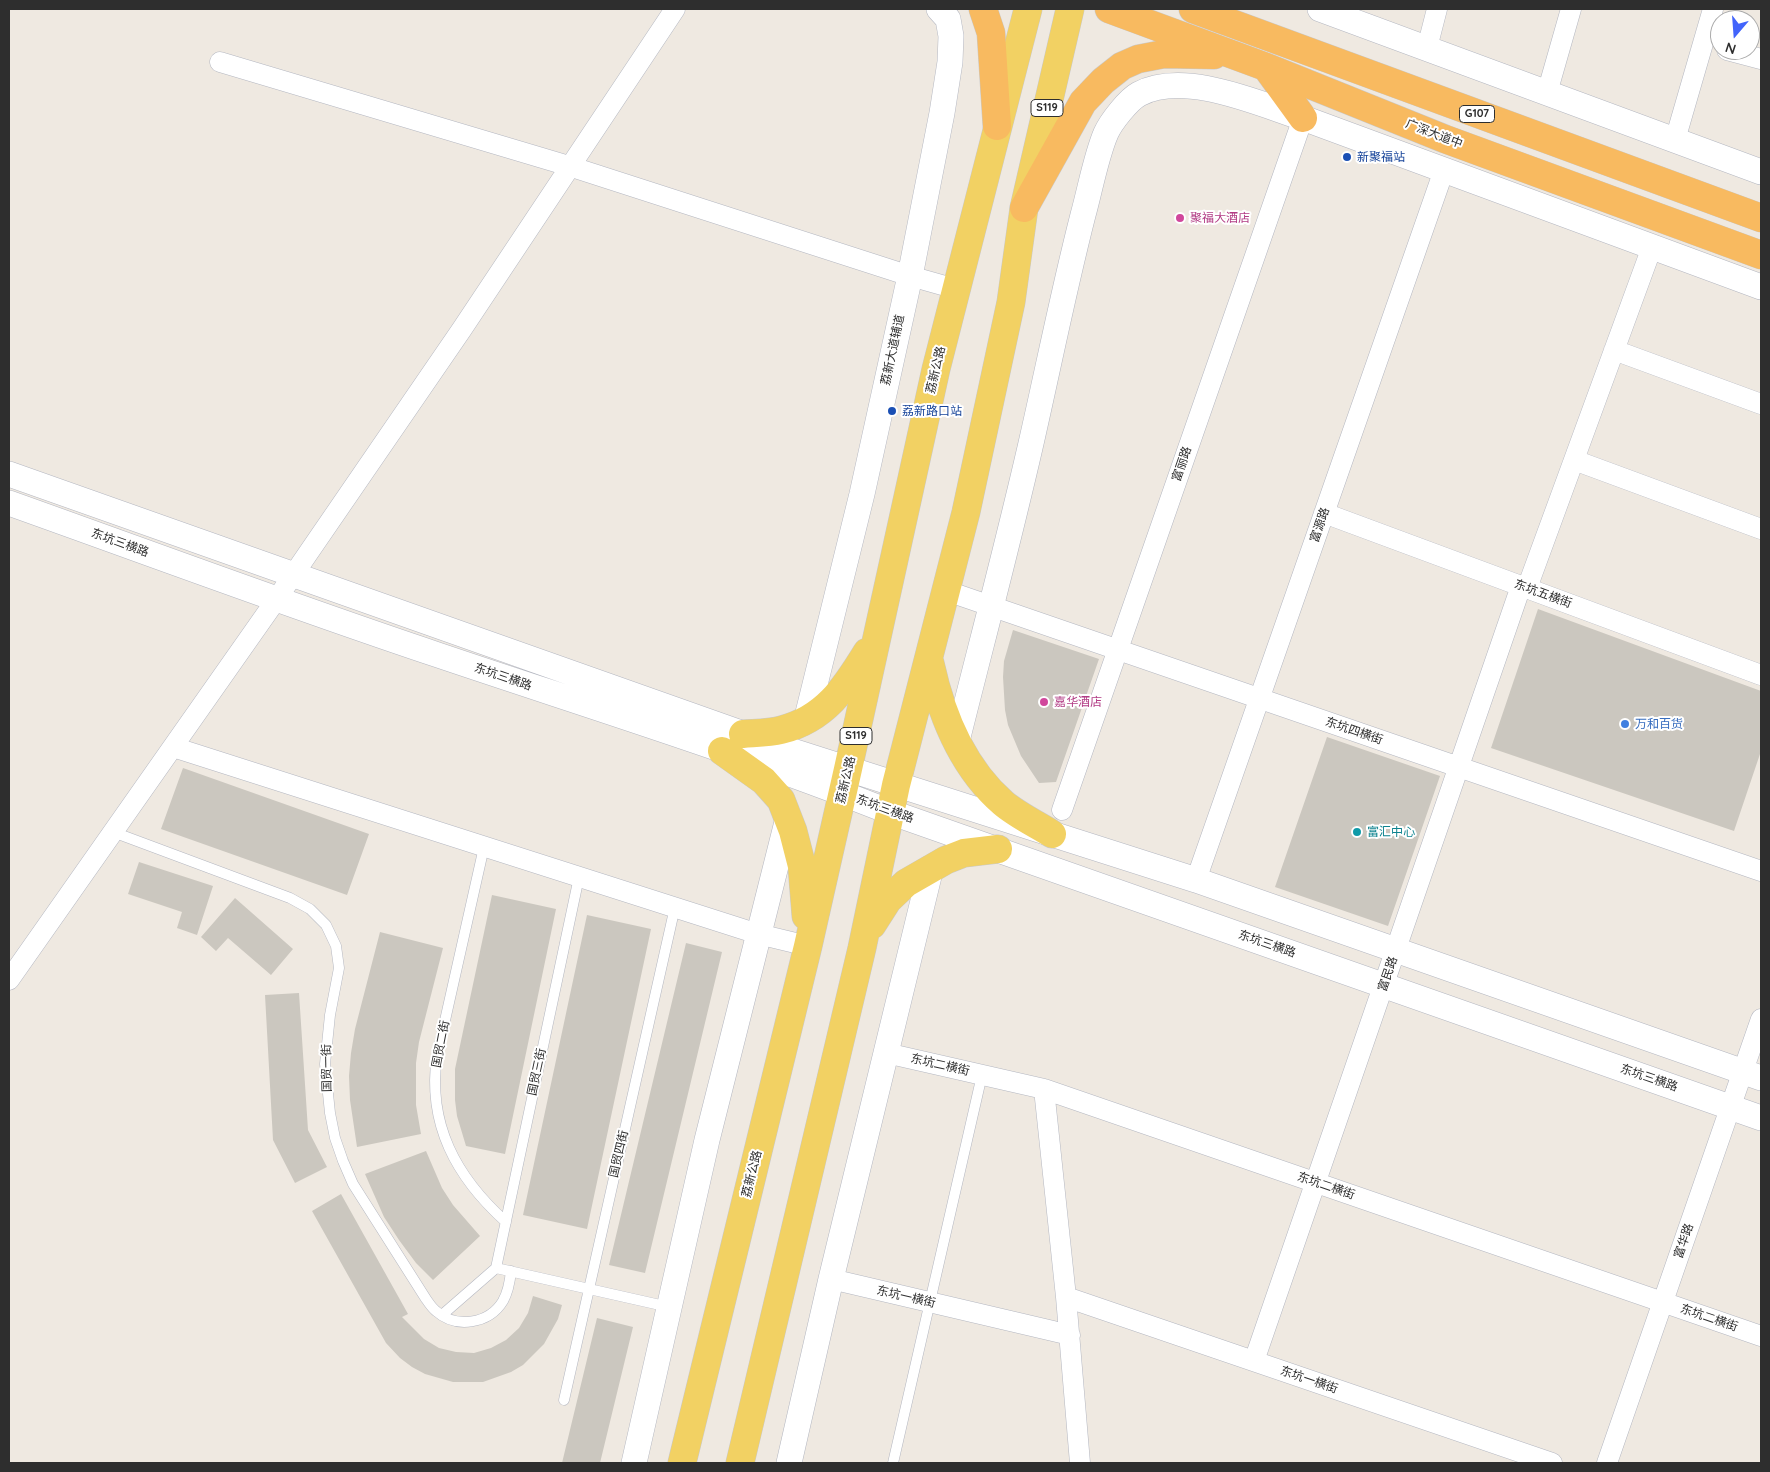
<!DOCTYPE html>
<html>
<head>
<meta charset="utf-8">
<style>
	body { margin:0 }
	#map { position:relative; width:1770px; height:1472px; overflow:hidden; background:#efe9e1; font-family:Quicksand,sans-serif }
	canvas { display:block }
	.frame { position:absolute; inset:0; border:10px solid #2e2e2e; pointer-events:none }
	.north { position:absolute; left:1710px; top:10px; width:50px; height:50px; box-sizing:border-box; background:#fff; border:1px solid #ababab; border-radius:50%; rotate:198deg; font-size:14px; font-weight:700; line-height:20px; text-align:center; color:#2e2e2e }
	.north::after { content:''; display:block; margin:auto; width:18px; height:22px; background:#4264fb; clip-path:polygon(50% 0,100% 100%,50% 72%,0 100%) }
</style>
</head>
<body>
<div id="map">
<canvas width="1770" height="1472"></canvas>
<div class="frame"></div>
<div class="north">N</div>
</div>
<script>
const c = document.querySelector('canvas').getContext('2d');
c.lineJoin = 'round';
function fill(path, color) {
  c.fillStyle = color;
  c.fill(path, 'evenodd');
}
function stroke(path, color, width, dash) {
  c.strokeStyle = color;
  c.lineWidth = width;
  c.lineCap = dash ? 'butt' : 'round';
  c.setLineDash(dash || []);
  c.stroke(path);
}
function drawText(font, color, halo, rows, align = 'center') {
  c.font = font + ' Quicksand,"Noto Sans SC",sans-serif';
  c.lineWidth = 4;
  c.setLineDash([]);
  c.textBaseline = 'middle';
  c.strokeStyle = halo;
  c.fillStyle = color;
  for (const [text, x, y, turn = 0] of rows) {
    c.save();
    c.translate(x, y);
    c.rotate((+turn || 0) * Math.PI / 180);
    c.textAlign = isNaN(turn) ? turn : align;
    if (halo) c.strokeText(text, 0, 0);
    c.fillText(text, 0, 0);
    c.restore();
  }
}
fill(new Path2D(`
	M1538,609L1761,691V751L1734,831L1491,748Z
	M1013,630L1099,659L1056,782L1039,783L1021,756L1008,725L1005,710L1003,677L1004,661Z
	M1327,737L1440,776L1388,926L1275,887Z
	M183,768L369,834L347,895L161,829Z
	M139,862L213,886L197,935L177,928L182,912L128,894Z
	M492,895L556,909L505,1154L466,1146L457,1116L455,1100V1069Z
	M235,898L293,949L271,975L228,938L216,951L201,937Z
	M587,915L651,929L587,1229L523,1215Z
	M380,932L443,948L419,1042L416,1063V1105L421,1134L357,1147L350,1100L349,1076L351,1053L355,1029Z
	M686,943L722,952L645,1273L609,1265Z
	M299,993L308,1130L327,1167L295,1183L273,1140L265,995Z
	M426,1151L442,1188L453,1205L480,1236L433,1280L416,1263L399,1240L384,1217L365,1174Z
	M341,1194L408,1314L402,1317L424,1339L439,1348L456,1352L474,1353L491,1348L506,1340L519,1328L528,1313L533,1296L562,1305L558,1319L544,1344L523,1365L511,1372L483,1382H453L425,1374L412,1367L400,1358L386,1343L312,1211Z
	M597,1318L633,1327L600,1463H562Z`), '#cbc7bf');
const service = new Path2D(`
	M113,832L290,898L310,909L326,925L336,946L339,968L330,1015L325,1064L330,1113L335,1138L343,1161L353,1184L426,1299C429,1303 432,1308 436,1311C456,1329 489,1324 503,1301C508,1292 510,1281 511,1271
	M484,847L437,1056C427,1124 456,1177 506,1222
	M496,1268L579,877
	M496,1268L669,1307
	M442,1315L496,1268
	M564,1400L675,907
	M893,1463L982,1075`);
const minor = new Path2D(`
	M1427,48L1437,9
	M1727,50L1761,59
	M220,62L569,166L910,276L956,289
	M1547,93L1571,9
	M1675,140L1713,9
	M1614,350L1761,404
	M1574,460L1761,529
	M1324,513L1761,675
	M1527,588L1652,247
	M947,591L1761,871
	M173,747L758,934L808,946
	M1062,810L1303,118
	M1196,880L1444,170
	M9,980L276,600L462,329L675,9
	M886,1053L1044,1089L1761,1336
	M1044,1089L1066,1297L1080,1463
	M831,1279L1070,1335
	M1066,1297L1552,1463
	M1254,1361L1521,586
	M1607,1463L1761,1019`);
const tertiary = new Path2D(`
	M1320,9L1761,172
	M9,474L789,750L1196,880L1761,1078
	M9,503C152,554 294,607 438,655C589,706 742,753 890,812L1761,1118
	M806,721L862,494L910,276L942,113L950,62L951,36L948,19L939,9
	M957,741C982,641 1009,540 1032,439C1049,364 1064,289 1083,215C1090,190 1096,156 1106,133C1111,122 1128,100 1139,94C1184,70 1257,103 1303,118L1761,287
	M634,1463L707,1140L788,818
	M789,1463L831,1279L931,868`);
const primary = new Path2D(`
	M930,663C941,714 963,768 1003,803C1017,815 1036,824 1052,834
	M743,734C756,733 769,733 781,730C825,719 845,688 867,652
	M722,751L764,781L781,800L793,831L802,866L806,916
	M872,925L888,900L906,883L946,860L964,853L998,849
	M682,1463L808,946L848,769L936,369L1028,9
	M740,1463L862,948L896,785L966,512L1011,302L1024,208L1070,9`);
const trunk = new Path2D(`
	M983,9L991,33L997,126
	M1109,9L1266,67L1445,139L1761,255
	M1193,9L1761,218
	M1266,67L1303,118
	M1024,208L1083,102L1103,81L1122,66L1138,59L1164,54L1214,55`);
stroke(service, '#b4b7c1', 11);
stroke(minor, '#b4b7c1', 21);
stroke(tertiary, '#b4b7c1', 26);
stroke(primary, '#c9c9c9', 29);
stroke(trunk, '#c9c9c9', 29);
stroke(service, '#fff', 10);
stroke(minor, '#fff', 20);
stroke(tertiary, '#fff', 25);
stroke(primary, '#f2d163', 28);
stroke(trunk, '#f8ba60', 28);
for (const [x, y, r, color] of [
	[1347,157,5,"#1a4fb4"],
	[1180,218,5,"#d1479c"],
	[892,411,5,"#1a4fb4"],
	[1044,702,5,"#d1479c"],
	[1625,724,5,"#3f7fe0"],
	[1357,832,5,"#0f9aa8"]
]) {
  const dot = new Path2D();
  dot.arc(x, y, r, 0, 2 * Math.PI);
  c.fillStyle = color;
  c.fill(dot);
  stroke(dot, '#fff', 2);
}
for (const [x, y, w] of [
	[1047,108,32],
	[1477,114,35],
	[856,736,32]
]) {
  const box = new Path2D();
  box.roundRect(x - w / 2, y - 8.5, w, 17, 4);
  c.fillStyle = '#fff';
  c.fill(box);
  stroke(box, '#2e2e2e', 1);
}
drawText('bold 11px', '#2e2e2e', null, [
	["S119",1047,108],
	["G107",1477,114],
	["S119",856,736]
]);
drawText('12px', '#2e2e2e', '#fff', [
	["广深大道中",1434,134,21],
	["荔新大道辅道",893,350,-78],
	["荔新公路",936,370,-77],
	["富丽路",1182,464,-71],
	["富源路",1320,525,-71],
	["东坑三横路",120,543,20],
	["东坑五横街",1543,594,20],
	["东坑三横路",503,677,19],
	["东坑四横街",1354,731,19],
	["荔新公路",846,780,-77],
	["东坑三横路",885,809,20],
	["东坑三横路",1267,944,19],
	["富民路",1388,974,-71],
	["国贸二街",441,1044,-79],
	["东坑二横街",940,1065,13],
	["国贸一街",327,1068,-91],
	["国贸三街",537,1072,-78],
	["东坑三横路",1649,1078,19],
	["国贸四街",619,1154,-77],
	["荔新公路",752,1174,-76],
	["东坑二横街",1326,1186,19],
	["富华路",1684,1241,-71],
	["东坑一横街",906,1297,13],
	["东坑二横街",1709,1318,19],
	["东坑一横街",1309,1380,19]
]);
drawText('12px', '#164399', '#fff', [
	["新聚福站",1357,157],
	["荔新路口站",902,411]
], 'left');
drawText('12px', '#b23c85', '#fff', [
	["聚福大酒店",1190,218],
	["嘉华酒店",1054,702]
], 'left');
drawText('12px', '#366cbe', '#fff', [
	["万和百货",1635,724]
], 'left');
drawText('12px', '#0d838f', '#fff', [
	["富汇中心",1367,832]
], 'left');
</script>
</body>
</html>
